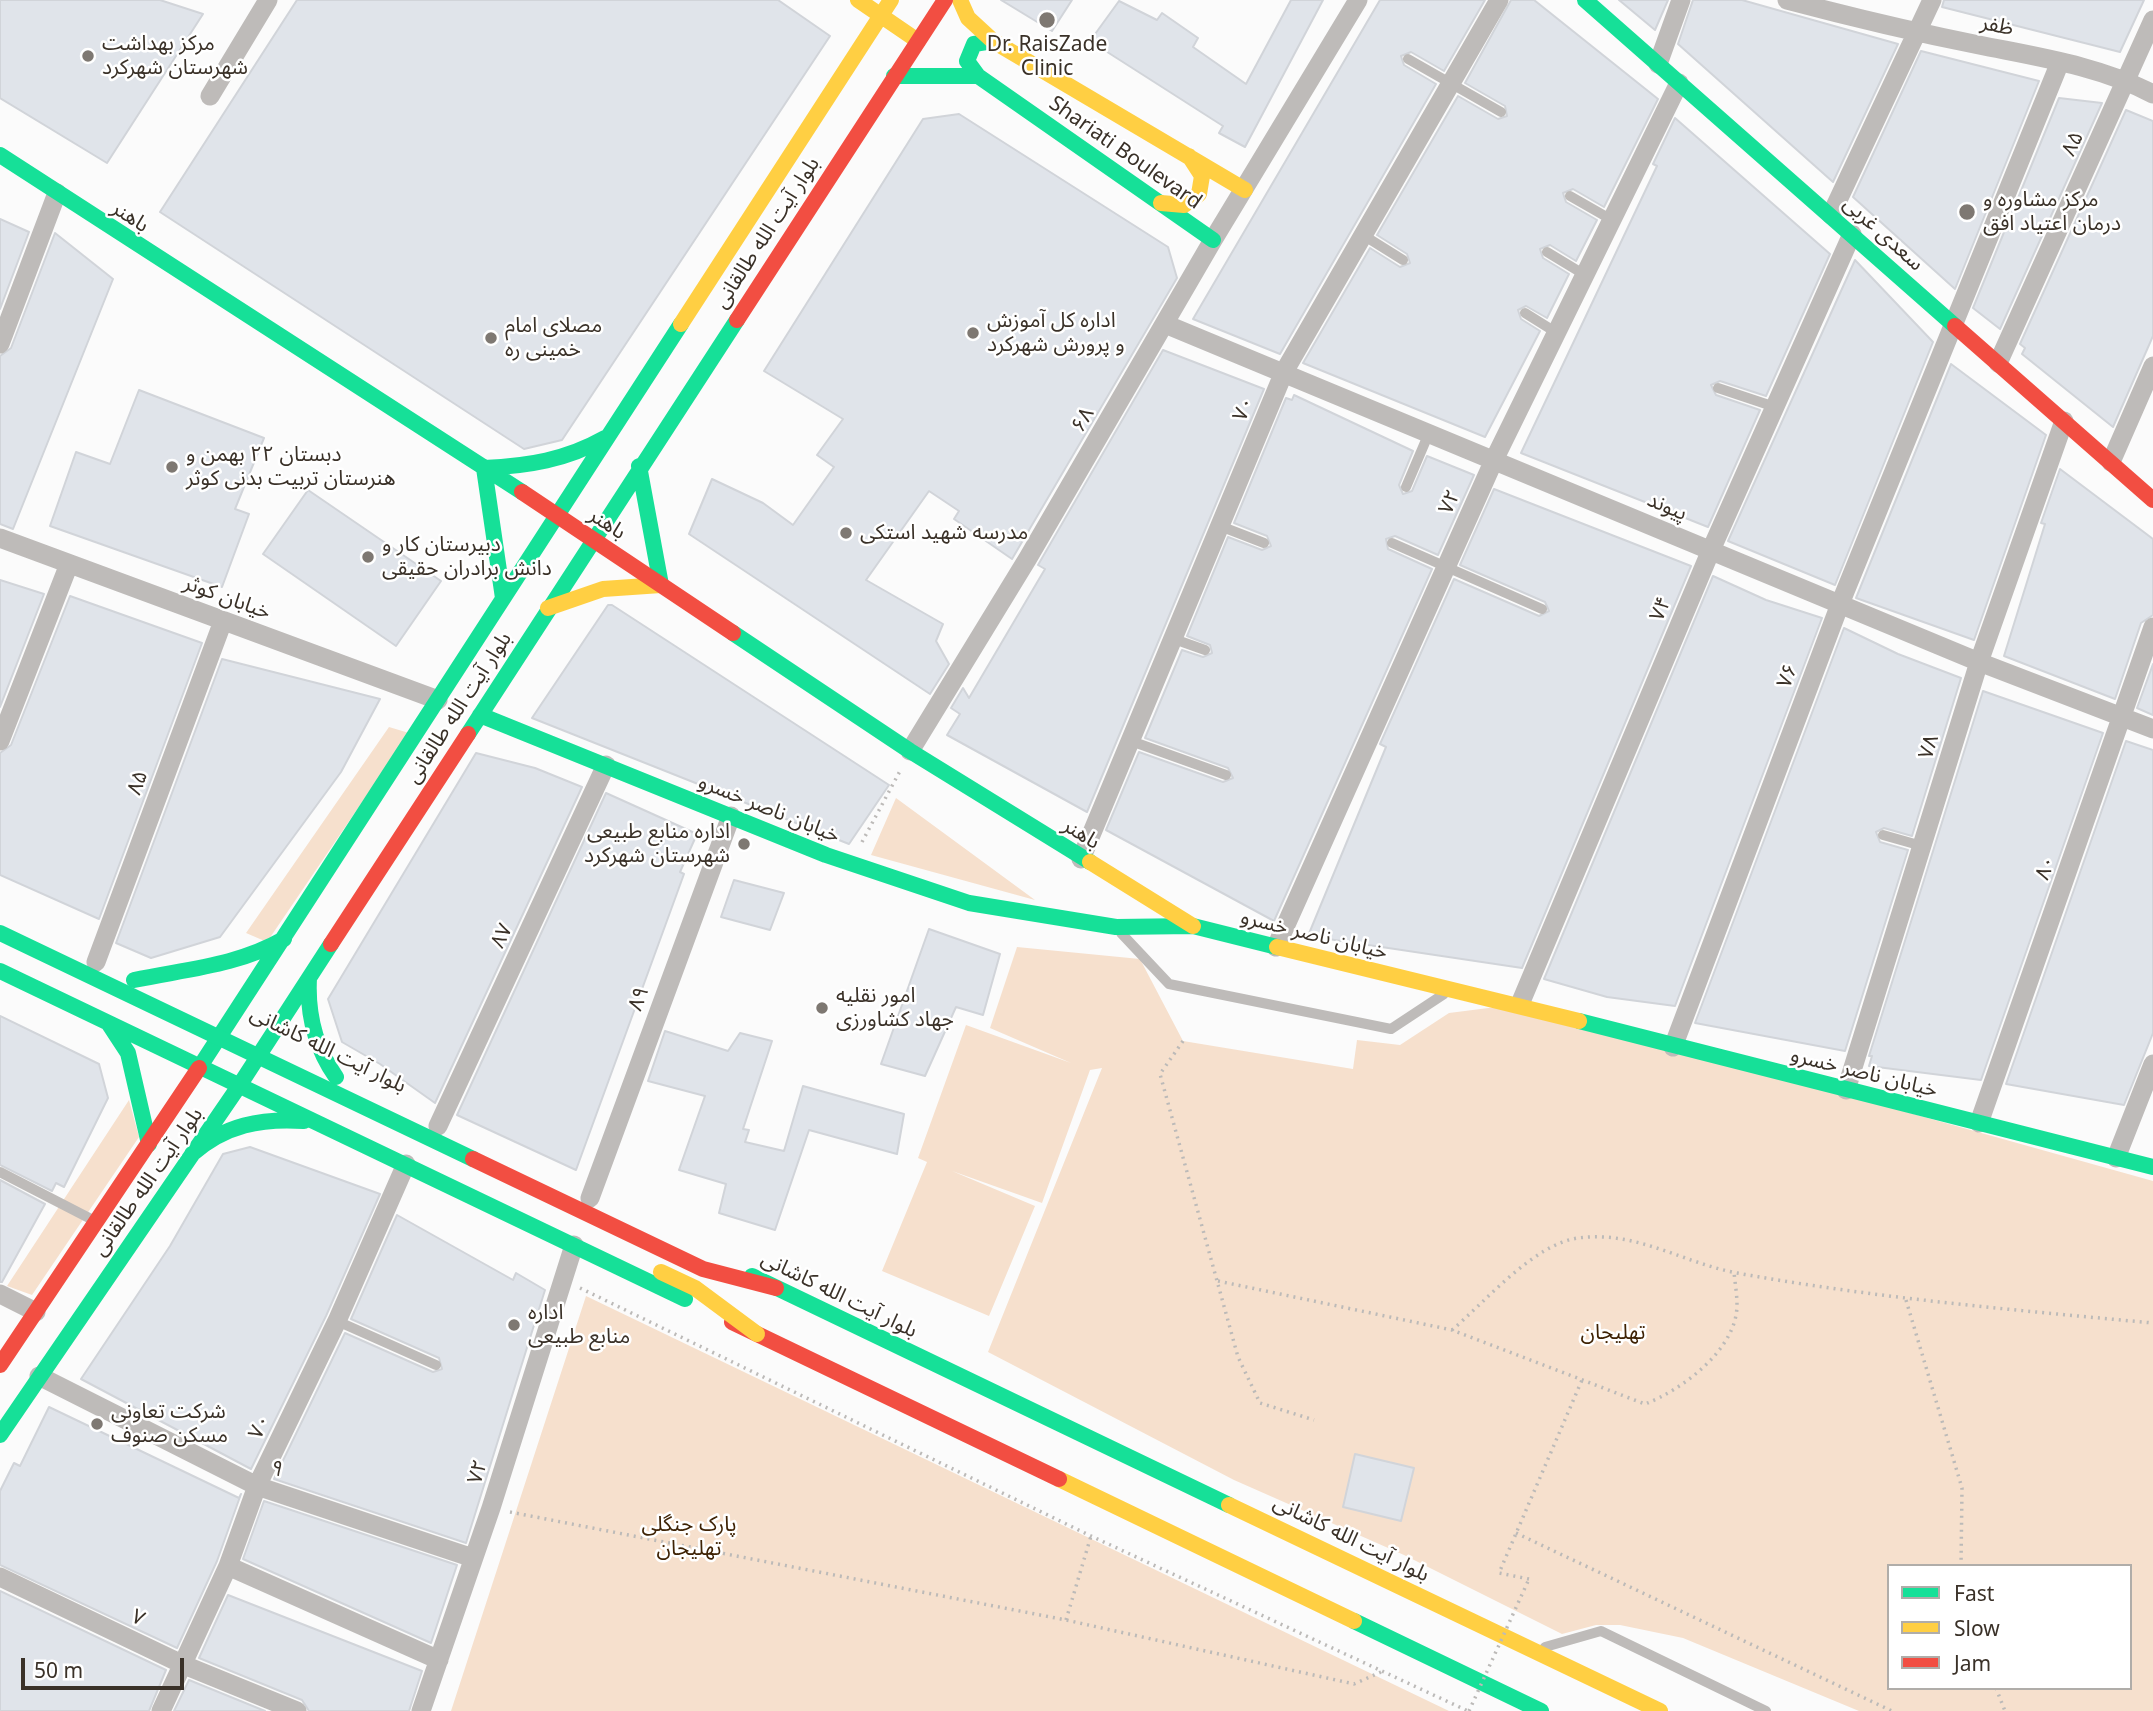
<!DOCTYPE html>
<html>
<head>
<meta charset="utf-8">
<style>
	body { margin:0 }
	#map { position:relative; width:2153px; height:1711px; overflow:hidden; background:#fbfbfb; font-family:"Noto Sans",sans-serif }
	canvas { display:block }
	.legend { position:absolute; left:1887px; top:1564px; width:245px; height:126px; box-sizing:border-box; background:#fff; border:2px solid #b0ada9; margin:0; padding:9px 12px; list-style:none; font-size:21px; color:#3a3128 }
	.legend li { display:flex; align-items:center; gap:14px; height:35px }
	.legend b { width:35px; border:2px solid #b0ada9 }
	.scale { position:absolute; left:21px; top:1658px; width:163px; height:32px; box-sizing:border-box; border:4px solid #3a3128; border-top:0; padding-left:9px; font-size:21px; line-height:24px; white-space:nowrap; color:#3a3128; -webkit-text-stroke:5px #fff; paint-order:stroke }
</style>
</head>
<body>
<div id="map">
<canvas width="2153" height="1711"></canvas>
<ul class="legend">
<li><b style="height:9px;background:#16e098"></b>Fast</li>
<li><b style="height:9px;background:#ffcf43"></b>Slow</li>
<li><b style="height:9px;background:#f24e42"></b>Jam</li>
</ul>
<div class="scale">50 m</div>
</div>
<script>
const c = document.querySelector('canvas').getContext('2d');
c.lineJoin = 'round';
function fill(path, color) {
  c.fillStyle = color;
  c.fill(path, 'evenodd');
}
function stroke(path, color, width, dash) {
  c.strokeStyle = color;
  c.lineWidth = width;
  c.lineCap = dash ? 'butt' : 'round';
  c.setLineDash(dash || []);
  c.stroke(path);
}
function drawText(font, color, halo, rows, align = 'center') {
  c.font = font + ' "Noto Sans","Noto Sans Arabic",sans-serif';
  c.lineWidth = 5;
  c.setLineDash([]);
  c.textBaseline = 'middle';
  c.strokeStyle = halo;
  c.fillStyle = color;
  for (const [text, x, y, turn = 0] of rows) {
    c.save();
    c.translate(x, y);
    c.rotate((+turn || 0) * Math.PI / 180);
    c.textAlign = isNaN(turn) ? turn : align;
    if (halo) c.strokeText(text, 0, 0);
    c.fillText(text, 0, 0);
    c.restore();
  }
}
fill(new Path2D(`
	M389,727L409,733L267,942L246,933Z
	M896,798L1035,900L871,855Z
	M1017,947L1140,959L1183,1041L1353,1069L1357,1040L1400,1045L1449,1013L1520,1004L2153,1181V1711H1859L1683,1638L1620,1625H1596L1562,1634L1404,1555L1234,1480L988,1352L1102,1068L1090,1070L1042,1203L952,1171L1035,1206L989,1316L882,1271L927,1162L918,1158L966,1025L1071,1063L990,1028ZM1889,1566H2130V1688H1889Z
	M129,1100L139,1137L32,1295L7,1286Z
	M586,1296L1449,1711H451Z`), '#f6e0cd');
const building = new Path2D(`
	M0,0H160L203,14L107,163L0,98Z
	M297,0H778L830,36L562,440L524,449L160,212Z
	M1001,0H1072L1052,31Z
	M1291,0H1323L1245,147L1219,133L1223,126L1090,41L1119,1L1157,20L1162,13L1198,38L1193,47L1246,84Z
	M1380,0H1485L1444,71L1411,52L1401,56L1404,65L1436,84L1280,354L1193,319Z
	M1511,0H1534L1658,99L1604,207L1573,189L1563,193L1566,202L1597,220L1576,261L1550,245L1540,249L1543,258L1569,274L1547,318L1526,306L1518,310L1521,319L1540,331L1485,437L1303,363L1370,248L1400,267L1410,263L1407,254L1377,235L1458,96L1498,119L1507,116L1505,106L1465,83Z
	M1619,0H1668L1655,30Z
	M1693,0H1742L1898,44L1833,182L1678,44Z
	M1944,0H2144L2120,52L1942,7Z
	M1921,51L2039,81L1955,289L1853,197Z
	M2059,98L2102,103L2000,329L1973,308Z
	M2126,110L2153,121V336L2113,427L2022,354L2025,348L2020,344Z
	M959,114L1168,247L1177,278L1012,559L954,519L959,511L929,491L866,580L943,624L936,641L949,664L930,694L689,534L712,479L763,503L793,525L834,467L817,455L843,419L764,371L923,119Z
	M1675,118L1830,254L1766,396L1720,381L1711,385L1716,395L1760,410L1708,527L1521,453L1657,166L1653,164Z
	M0,219L29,232L0,309Z
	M55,233L113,279L13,529L0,524V356L11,348Z
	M1855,260L1933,342L1835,585L1728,541Z
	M1163,350L1264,389L1087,812L947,735L960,714L951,708L963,688L969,698L1045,569L1038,565Z
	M1951,364L2046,435L1974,640L1856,598Z
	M139,390L264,438L235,509L249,514L222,587L50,526L76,452L110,464Z
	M1294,395L1413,451L1399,485L1403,494L1412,491L1427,456L1474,475L1438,555L1395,536L1386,539L1388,549L1432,569L1274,921L1106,830L1139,752L1223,782L1233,778L1228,768L1145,738L1182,650L1203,657L1212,653L1210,645L1187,636L1228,537L1262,550L1271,546L1267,536L1234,523L1286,398L1292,400Z
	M2060,469L2153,539V615L2141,623L2115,699L2004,656L2045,524L2041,523Z
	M1494,489L1691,566L1522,968L1308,936L1386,747L1380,744L1454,579L1539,616L1549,611L1545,602L1460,565Z
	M308,490L441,581L396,646L263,554Z
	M1713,576L1766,600L1822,618L1675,1006L1607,997L1544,979Z
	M0,580L44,594L0,707Z
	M70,596L202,643L99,919L0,875V753L11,745Z
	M608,605H612L889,785L849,844L532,718Z
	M1844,628L1898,654L1961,678L1912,836L1884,828L1876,832L1880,842L1908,850L1845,1051L1695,1023Z
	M222,659L380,699L341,772L220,937L151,958L116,943Z
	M2153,664V715L2137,708Z
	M1983,691L2103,733L1981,1080L1869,1066L1872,1056H1869Z
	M2126,741L2153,750V1033L2124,1105L2006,1084Z
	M476,753L535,768L582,787L435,1103L380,1064L342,1042L328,999Z
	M606,793L697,834L680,872L684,874L576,1170L457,1115Z
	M734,880L784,893L770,930L721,917Z
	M929,929L1000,954L983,1015L956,1007L925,1076L881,1064Z
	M0,1016L99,1064L108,1098L64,1187L56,1183L52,1191L0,1165Z
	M665,1031L728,1051L740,1033L772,1041L743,1129L749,1130L745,1142L784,1151L803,1086L904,1114L897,1154L809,1130L775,1230L719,1213L726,1184L679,1170L705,1096L648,1081Z
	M250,1147L380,1194L326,1316L251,1469L81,1379L170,1246L223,1154Z
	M0,1180L45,1204L2,1282H0Z
	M397,1215L513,1280L516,1273L545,1290L466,1543L274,1479L345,1333L433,1372L442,1369L439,1358L351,1319Z
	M49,1407L239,1498L241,1494L217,1561L177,1648L0,1565V1491L14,1463L20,1466Z
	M1355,1454L1414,1468L1401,1521L1343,1507Z
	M264,1501L457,1565L431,1643L243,1559Z
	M0,1591L166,1670L149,1711H0Z
	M228,1595L422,1671L409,1711H309L302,1700L199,1658Z
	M189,1680L265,1711H174Z`);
fill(building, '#e0e4ea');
stroke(building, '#d1d4d9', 2);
stroke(new Path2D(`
	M862,842L900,771
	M1183,1041L1160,1074L1238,1357L1260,1403L1314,1420
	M1218,1281L1452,1330L1645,1404C1682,1390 1737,1349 1737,1305C1737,1294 1735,1283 1734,1272
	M580,1288L1091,1536L1468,1711
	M1906,1300L1962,1488L1961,1566
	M1452,1330C1486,1301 1534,1244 1578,1238C1636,1230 1683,1263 1737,1273C1875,1298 2014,1310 2153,1323
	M510,1512L1066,1620L1354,1684L1381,1672
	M1516,1533L1892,1711
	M1529,1579L1499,1573L1582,1380
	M1066,1620L1091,1536
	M1996,1688L2005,1711`), '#bcbab8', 3.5, [2, 5]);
stroke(new Path2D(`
	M1408,59L1501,112
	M1570,196L1612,220
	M1363,235L1403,260
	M1547,252L1585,275
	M1525,313L1557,333
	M1718,388L1775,407
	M1406,487L1429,433
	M1220,526L1264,543
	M1392,543L1542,609
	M1174,639L1205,650
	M1131,741L1226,775
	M1883,835L1922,846
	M1121,933L1169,984L1391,1029L1444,994
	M0,1172L93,1220
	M337,1321L436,1365
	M1545,1647L1601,1631L1766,1711`), '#bebbb9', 10);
stroke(new Path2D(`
	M1787,0C1851,17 1914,32 1979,45C2038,57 2100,66 2153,94
	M1658,64L1681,0
	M210,96L268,0
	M1831,215L1932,0
	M1165,324L1979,662L2153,729
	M0,344L57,193
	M1998,363L2153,20
	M2111,462L2153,366
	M0,538L438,700
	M0,741L69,564
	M910,751L1028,558L1213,240L1358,0
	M1081,859L1284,372L1499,0
	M1276,947L1494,460L1679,83
	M96,962L223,621
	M1520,1004L1711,550L1852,234
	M1673,1047L1840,604L2060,62
	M1846,1090L1979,662L2064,421
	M1979,1123L2153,627
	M438,1126L606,765
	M2116,1158L2153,1064
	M590,1198L731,816
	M0,1294L36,1312
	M39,1376L257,1486L473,1558
	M228,1566L439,1660
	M0,1577L184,1665L297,1711
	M161,1711L228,1566L257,1486L337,1321L406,1164
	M421,1711L491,1508L574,1245`), '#bebbb9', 19);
stroke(new Path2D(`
	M1585,0L1955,326
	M894,76H978L1213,240
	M978,76L967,61L974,44L993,41
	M0,155L522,492
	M639,466L661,585
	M484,468L503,598
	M484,468C528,466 566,460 605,438
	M733,633L910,751L1090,862
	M480,715L826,855L969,903L1116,927L1193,926L1277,947
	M468,734L737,320
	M0,971L685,1299
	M309,978C307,1015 315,1047 336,1077
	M134,980C186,969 237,966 284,939
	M1579,1021L2153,1167
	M109,1024L128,1053L149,1144
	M199,1068L681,324
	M192,1154C225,1125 261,1118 304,1121
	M752,1276L1229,1505
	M0,1435L239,1086L331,944
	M1354,1621L1541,1711`), '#16e098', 16);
stroke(new Path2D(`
	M858,0L918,41
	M960,0L968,18L993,41L1245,190
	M1161,203L1184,205L1199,194L1202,176L1189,156
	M681,324L891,0
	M548,608L603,589L661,585
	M1090,862L1193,926
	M1277,947L1579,1021
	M1059,1479L1354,1621
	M1229,1505L1660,1711`), '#ffcf43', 16);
stroke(new Path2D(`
	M737,320L945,0
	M1955,326L2153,500
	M522,492L733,633
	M331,944L468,734
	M732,1322L1059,1479
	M0,1365L199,1068`), '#f24e42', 16);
stroke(new Path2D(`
	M1469,1711L1529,1579`), '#bcbab8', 3.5, [2, 5]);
stroke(new Path2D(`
	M0,933L473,1159`), '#16e098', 16);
stroke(new Path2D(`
	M661,1272L695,1288L757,1334`), '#ffcf43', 16);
stroke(new Path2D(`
	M473,1159L703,1269L776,1288`), '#f24e42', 16);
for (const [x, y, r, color] of [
	[1047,20,9,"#7e7872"],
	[88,56,7,"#7e7872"],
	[1967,212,9,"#7e7872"],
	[973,333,7,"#7e7872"],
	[491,338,7,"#7e7872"],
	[172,467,7,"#7e7872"],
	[846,533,7,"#7e7872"],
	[368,557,7,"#7e7872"],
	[744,844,7,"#7e7872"],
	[822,1008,7,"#7e7872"],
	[514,1325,7,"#7e7872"],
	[97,1424,7,"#7e7872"]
]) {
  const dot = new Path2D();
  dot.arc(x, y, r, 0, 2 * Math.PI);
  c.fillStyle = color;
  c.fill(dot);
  stroke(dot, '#fff', 2.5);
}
drawText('21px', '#3a3128', '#fff', [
	["ظفر",1997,26,12],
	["۸۵",2073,144,-65],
	["Shariati Boulevard",1125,153,35],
	["باهنر",130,217,33],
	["بلوار آیت الله طالقانی",767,233,-57],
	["سعدی غربی",1883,234,42],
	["۷۰",1244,409,-67],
	["۶۸",1083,420,-60],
	["۷۲",1450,502,-66],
	["پیوند",1667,507,23],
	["باهنر",607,524,33],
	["خیابان کوثر",227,598,20],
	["۷۴",1661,609,-67],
	["۷۶",1788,676,-69],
	["بلوار آیت الله طالقانی",459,708,-57],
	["۷۸",1929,747,-73],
	["۸۵",138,783,-70],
	["خیابان ناصر خسرو",769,809,22],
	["باهنر",1081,834,32],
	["۸۰",2046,868,-70],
	["خیابان ناصر خسرو",1314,935,14],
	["۸۷",502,936,-65],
	["۸۹",639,999,-70],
	["بلوار آیت الله کاشانی",328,1050,26],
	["خیابان ناصر خسرو",1864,1073,14],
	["بلوار آیت الله طالقانی",148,1182,-55],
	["بلوار آیت الله کاشانی",839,1295,26],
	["۷۰",260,1427,-64],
	["۹",277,1469,19],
	["۷۲",478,1472,-73],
	["بلوار آیت الله کاشانی",1351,1539,26],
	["۷",138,1618,25]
]);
drawText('21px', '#3a3128', '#fff', [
	["مرکز بهداشت",102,44],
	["شهرستان شهرکرد",102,68],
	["Dr. RaisZade",1047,45,"center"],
	["Clinic",1047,69,"center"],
	["مرکز مشاوره و",1983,200],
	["درمان اعتیاد افق",1983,224],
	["اداره کل آموزش",987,321],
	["و پرورش شهرکرد",987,345],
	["مصلای امام",505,326],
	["خمینی ره",505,350],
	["دبستان ۲۲ بهمن و",186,455],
	["هنرستان تربیت بدنی کوثر",186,479],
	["مدرسه شهید استکی",860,533],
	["دبیرستان کار و",382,545],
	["دانش برادران حقیقی",382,569],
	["اداره منابع طبیعی",730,832,"right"],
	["شهرستان شهرکرد",730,856,"right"],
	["امور نقلیه",836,996],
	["جهاد کشاورزی",836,1020],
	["اداره",528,1313],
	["منابع طبیعی",528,1337],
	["شرکت تعاونی",111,1412],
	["مسکن صنوف",111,1436]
], 'left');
drawText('21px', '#3e2204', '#fff', [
	["تهلیجان",1613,1333],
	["پارک جنگلی",689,1525],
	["تهلیجان",689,1549]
]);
</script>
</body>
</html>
